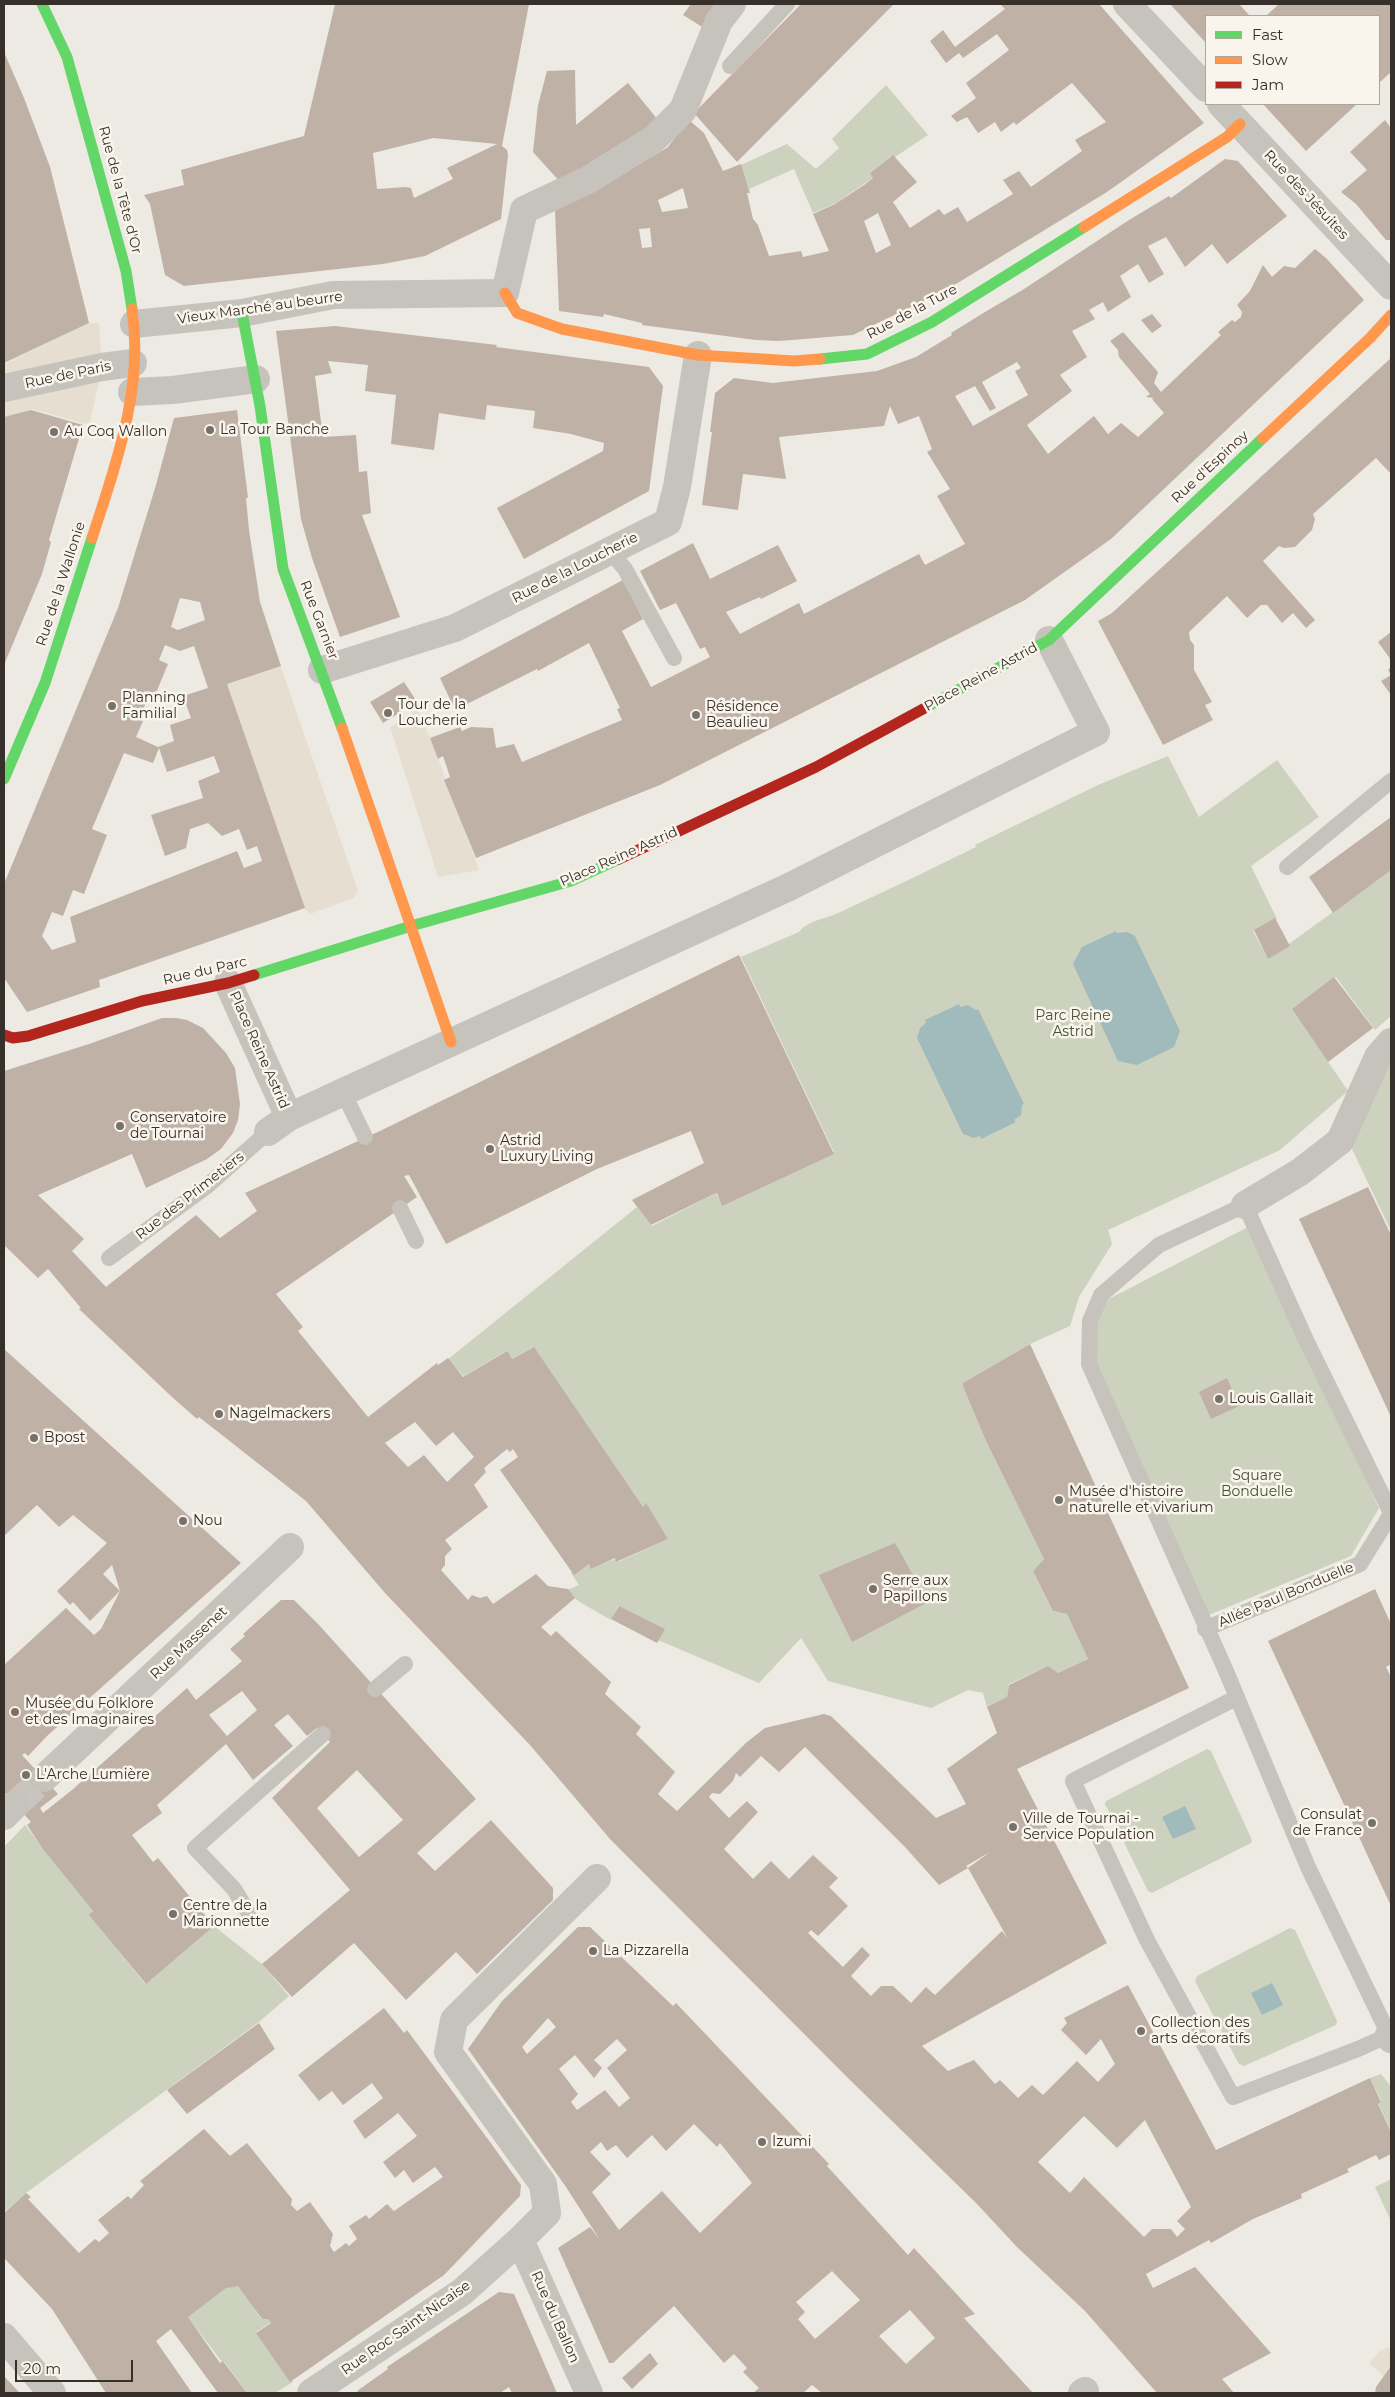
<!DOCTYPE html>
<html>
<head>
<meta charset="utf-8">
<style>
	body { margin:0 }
	#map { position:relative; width:1395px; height:2397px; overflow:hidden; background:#edeae3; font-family:Montserrat,sans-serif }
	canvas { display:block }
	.frame { position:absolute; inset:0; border:5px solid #37302a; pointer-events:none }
	.legend { position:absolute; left:1205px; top:15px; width:175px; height:90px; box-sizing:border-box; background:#f9f4ec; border:1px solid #aba69e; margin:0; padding:6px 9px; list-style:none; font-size:15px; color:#37302a }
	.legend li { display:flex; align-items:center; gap:10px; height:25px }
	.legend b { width:25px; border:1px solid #aba69e }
	.scale { position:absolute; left:15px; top:2360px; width:118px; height:22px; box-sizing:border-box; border:2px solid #37302a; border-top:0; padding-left:6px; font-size:15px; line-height:18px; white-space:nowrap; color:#37302a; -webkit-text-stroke:4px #f9f4ec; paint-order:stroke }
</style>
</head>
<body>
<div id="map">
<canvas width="1395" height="2397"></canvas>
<div class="frame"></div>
<ul class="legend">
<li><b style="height:6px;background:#63d668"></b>Fast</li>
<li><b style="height:6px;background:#ff974d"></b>Slow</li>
<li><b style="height:6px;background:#b3261e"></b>Jam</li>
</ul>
<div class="scale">20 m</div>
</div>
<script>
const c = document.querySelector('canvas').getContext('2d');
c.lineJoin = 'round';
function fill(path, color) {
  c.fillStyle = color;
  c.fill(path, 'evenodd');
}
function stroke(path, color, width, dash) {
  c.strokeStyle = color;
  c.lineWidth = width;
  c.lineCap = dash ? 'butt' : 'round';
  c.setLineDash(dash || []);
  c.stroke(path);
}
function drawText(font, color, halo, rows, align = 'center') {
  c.font = font + ' Montserrat,sans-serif';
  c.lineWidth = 5;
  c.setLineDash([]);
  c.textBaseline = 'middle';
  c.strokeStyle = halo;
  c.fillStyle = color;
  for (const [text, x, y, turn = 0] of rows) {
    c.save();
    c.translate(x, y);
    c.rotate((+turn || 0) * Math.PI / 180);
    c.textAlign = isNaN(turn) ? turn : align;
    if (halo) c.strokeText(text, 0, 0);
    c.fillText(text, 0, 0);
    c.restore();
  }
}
fill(new Path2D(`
	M886,85L928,135L895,157L891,156L870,173L874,177L836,203L813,213L794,169L749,189L741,165L787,144L816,169L839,148L832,139Z
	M1168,756L1199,817L1277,760L1319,817L1251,866L1277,919L1253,931L1268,959L1391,870V1016L1375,1030L1336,977L1292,1009L1348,1091L1280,1150L1108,1230L1112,1244L1079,1297L1070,1326L1030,1344L963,1383L986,1441L1044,1559L1033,1571L1053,1611L1067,1614L1088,1659L1058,1673L1048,1666L1009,1684L1007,1697L987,1707L983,1693L968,1690L931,1708L828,1681L801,1638L759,1683L658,1640L664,1629L618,1606L611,1620L578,1601L567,1590L579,1585L571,1573L588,1563L592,1568L615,1559L618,1562L668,1539L646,1504L642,1507L533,1347L512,1359L506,1351L464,1376L447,1360L637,1207L652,1226L716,1193L721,1203L834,1152L741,957L799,932C807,921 824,919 836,914C883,892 930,870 976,847L975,845L1098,785Z
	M1391,1057V1231L1350,1145Z
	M1248,1227L1379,1508L1351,1556L1204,1617L1096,1363L1099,1304Z
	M1207,1749L1211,1751L1252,1840L1251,1843L1152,1893L1148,1891L1105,1804L1106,1801Z
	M25,1825L93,1911L90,1915L145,1984L214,1926L263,1965L289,1996L259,2022L26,2193L4,2212V1847Z
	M1290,1928L1295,1930L1337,2021L1336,2025L1244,2066L1239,2064L1195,1981L1197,1976Z
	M1381,2074L1391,2087V2131L1379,2105L1381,2100L1370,2078Z
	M1391,2179V2221L1375,2187Z
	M239,2285L261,2319L269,2317L270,2323L256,2332L293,2382L275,2393H247L224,2361L222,2362L187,2316L227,2287Z`), '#ccd2be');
fill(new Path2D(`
	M89,323H99L102,367L90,422L85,424L33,409L4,418V364Z
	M280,664L358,891L354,898L310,914L304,908L226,683Z
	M418,709L438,758L479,870L438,877L390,727Z
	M1387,2348H1391V2366L1384,2376L1369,2363L1380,2351Z`), '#e6dfd1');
fill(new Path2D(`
	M1116,931L1117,933L1127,932L1135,936L1180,1031L1174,1047L1137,1065L1118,1061L1073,964L1082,947Z
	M959,1004L960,1007L968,1005L976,1010L978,1009L1024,1104L1022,1105L1021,1115L1014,1120L1016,1122L981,1139L980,1136L974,1138L963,1134L917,1038L920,1028L926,1023L925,1020Z
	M1185,1806L1196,1829L1173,1839L1162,1817Z
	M1272,1983L1283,2005L1262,2015L1251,1993Z`), '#a1babc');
fill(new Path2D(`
	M335,4H529L502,146L507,150L508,155L501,219L425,256L383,264L184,286L165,275L150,204L144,195L184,185L181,170L304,136ZM433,138L497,144L447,168L453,179L414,198L411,188L406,187L377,189L373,153Z
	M691,4H719L704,28L683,15Z
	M801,4H894L737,162L694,113Z
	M1000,4H1099L1204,123L1107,192L979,270L946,290L853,335L779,341L756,340L642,325V323L604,314L603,317L559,311L555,210L667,148L689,120L704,133L723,171L741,164L750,193H747L753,219L758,225L769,256L801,251L803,257L829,251L813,214L835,204L864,185L873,178L870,173L893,155L917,182L893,202L910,228L939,209L944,215L958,207L967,222L1013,194L1003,180L1019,171L1031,187L1082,151L1075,140L1106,122L1072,83L1016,125L1014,122L1001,132L995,122L978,133L967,117L957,122L951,116L976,98L966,83L1009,50L997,34L963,58L959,53L946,63L930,41L943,30L955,47L1005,9ZM683,188L688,208L662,212L658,200ZM878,213L891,245L876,253L864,221ZM650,228L652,247L642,248L639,229Z
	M1170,4H1239L1250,16H1206V43Z
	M1279,4H1391V72L1379,83V16H1266Z
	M4,52L24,98L50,167L89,323L4,363Z
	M575,70L576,125L628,83L662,125L561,183L533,152L538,105L547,71Z
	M1263,104H1357L1306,151Z
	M1385,120L1391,128V240H1386L1356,204L1341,192L1367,170L1350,152Z
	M1225,159L1238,161L1287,216L1227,264L1212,244L1185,267L1166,237L1148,246L1164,274L1149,283L1138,264L1120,276L1131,297L1108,312L1103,302L1089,310L1095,319L1072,331L1087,357L1060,375L1072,391L1027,425L1048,454L1094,416L1108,434L1121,423L1138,437L1164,413L1152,399L1154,398L1146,397L1150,394L1119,357L1118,350L1110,341L1123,332L1158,372L1154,383L1161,392L1221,335L1218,332L1232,320L1235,322L1241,317L1242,312L1237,305L1250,291L1263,265L1272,277L1284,266L1295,268L1315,249L1326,258L1364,300L1111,539L1025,600L660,785L476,858L444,780L450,777L443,756L438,759L430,738L460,727L462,731L471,727L493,728L496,748L514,744L522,762L622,720L617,709L620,708L589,643L538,671L537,669L455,710L440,678L623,580L643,619L622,631L651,687L710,657L705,647L700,649L676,603L660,610L640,571L693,543L710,579L778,545L797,581L761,599L760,597L726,612L740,634L799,603L804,614L919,554L925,565L965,544L937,496L950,489L927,452L932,449L919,416L898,424L890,406L884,426L779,437L786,479L743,474L738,510L702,505L712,432H710L715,393L734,378L773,383L877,371L916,357L952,335L951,333L985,312L1024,289L1129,220L1169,196L1171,198ZM1017,362L1021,368L1015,371L1028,395L973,426L955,396L975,386L990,411L996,408L982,382Z
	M1152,314L1162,326L1152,333L1141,320Z
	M335,326L497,345L496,347L649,367L663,386L649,491L524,559L497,508L603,451L604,443L571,434L533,428L535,411L487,405L485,420L439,413L434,450L391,444L396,395L365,391L368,365L328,361L332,373L315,376L323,437L356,435L359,472L367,471L371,513L362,515L400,617L340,637L312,558L301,519L276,331Z
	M1391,358V474L1376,458L1313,514L1315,519L1312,530L1295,547L1284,548L1279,546L1263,561L1315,620L1306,628L1293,613L1282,623L1267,605H1261L1247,618L1227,596L1189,632L1190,640L1194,645V670L1212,702L1205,705L1213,720L1163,745L1098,621L1112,613L1183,548Z
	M31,410L83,425L49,540L51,542L42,574L4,665V417Z
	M237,410L248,498H246L249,530L260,602L281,666L227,684L305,908L99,980L100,987L27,1012L4,978V884L118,608L156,485L174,418ZM180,598L200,602L205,620L178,630L171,627ZM165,645L180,651L194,646L208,688L183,696L191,718L170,725L174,741L158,747L136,737L143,721L139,719L148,698L153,700L168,664L159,660ZM159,748L167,772L214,756L220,772L198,781L203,798L151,815L165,856L186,848L190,829L208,823L222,836L239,829L247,850L257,846L262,861L244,868L237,851L70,917L76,942L52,950L42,936L52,912L63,916L73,890L84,894L107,835L92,829L124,753L153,763Z
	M1391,632V660L1378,642Z
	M1391,667V695L1381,681L1391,675L1388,670Z
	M404,682L417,702L383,723L370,702Z
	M1391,817V870L1333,913L1309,877Z
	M1275,918L1290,946L1268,959L1254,930Z
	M739,955L834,1154L722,1206L717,1193L714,1194L651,1225L632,1200L704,1163L691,1131L597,1169L446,1244L409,1175L404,1176L417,1197L276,1294L303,1327L298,1331L368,1417L437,1363L438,1365L448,1358L463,1377L507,1351L512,1359L534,1347L643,1507L646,1503L668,1539L616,1562L615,1558L591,1569L589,1564L574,1575L500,1470L518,1457L513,1449L510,1452L507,1449L484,1468L486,1472L474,1485L488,1507L445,1540L452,1549L445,1556V1565L441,1570L468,1600L472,1595L480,1598L487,1596L493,1604L536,1574L548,1586L568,1589L575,1598L541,1627L551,1636L556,1631L611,1682L605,1694L641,1727L636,1734L675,1772L658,1794L677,1811L747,1742L765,1728L824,1714L831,1716L936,1818L966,1804L947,1769L997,1733L987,1707L1007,1697L1009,1685L1048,1666L1058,1673L1088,1659L1067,1614L1053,1611L1033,1571L1044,1559L986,1441L963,1386V1383L1030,1344L1189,1688L1017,1769L1107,1943L922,2046L948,2071L974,2060L995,2084L1000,2080L1018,2098L1032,2085L1043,2095L1077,2061L1098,2082L1115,2064L1101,2039L1086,2055L1061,2030L1067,2023L1064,2018L1128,1985L1216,2150L1370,2078L1381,2102L1378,2104L1391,2132V2154L1379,2160L1376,2155L1347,2169L1349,2172L1301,2194L1302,2198L1253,2219L1211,2243L1209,2240L1146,2274L1153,2288L1195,2267L1271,2353L1222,2379L1234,2393H1157L1085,2311L1017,2247L977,2204L848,2078L610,1839L530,1745L385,1593L306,1501L199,1417L197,1419L172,1397L79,1309L81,1308L48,1269L38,1278L4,1245V1071L89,1044L162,1018H176L187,1020L203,1028L226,1053L235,1068L240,1104L238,1120L233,1133L221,1149L207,1159L146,1188L132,1154L38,1195L84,1239L72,1251L106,1287L196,1215L220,1238L257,1211L245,1193L382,1130ZM415,1422L436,1446L453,1432L474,1457L447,1482L424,1455L408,1467L385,1443ZM805,1747L905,1847L939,1885L968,1868L966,1866L990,1852L968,1868L1008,1939L1002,1931L935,1995L926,1987L911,2003L893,1986H881L871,1996L851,1976L870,1955L862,1947L843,1967L808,1933L811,1930L818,1936L848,1906L829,1887L838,1878L813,1855L789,1879L771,1861L753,1879L724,1849L758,1812L747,1801L729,1818L709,1797L712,1793L720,1794L733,1781L736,1773L740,1777L761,1756L779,1772ZM1084,2116L1117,2148L1145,2120L1191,2207L1177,2221L1185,2229L1177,2237L1171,2229H1152L1144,2237L1084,2177L1070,2193L1038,2162Z
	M1334,977L1373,1028L1328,1062L1292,1009Z
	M1368,1187L1391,1235V1417L1299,1219Z
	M4,1349L241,1563L47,1736L28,1756L25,1753L22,1755L58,1794L40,1808L43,1813L72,1790L187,1688L196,1700L242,1661L230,1649L245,1636L243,1634L281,1600H294L319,1625L476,1799L417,1853L435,1871L491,1820L553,1888V1900L477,1974L456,1952L406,2000L354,1943L292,1997L262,1964L350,1890L272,1798L330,1742L317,1728L307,1736L288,1714L274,1725L293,1746L253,1780L226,1744L157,1805L162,1813L132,1835L153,1862L158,1858L214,1926L146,1984L89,1915L93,1911L43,1849L27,1825L31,1822L4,1792V1665L66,1608L94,1635L101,1629L120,1591L90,1621L73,1602L70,1605L57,1591L107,1543L73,1515L59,1527L37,1505L4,1536ZM112,1565L120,1591L103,1574ZM242,1691L257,1710L227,1736L209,1715ZM357,1770L403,1820L359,1857L317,1808Z
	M1227,1378L1239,1406L1211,1419L1199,1392Z
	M895,1543L928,1602L852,1642L819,1575Z
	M1375,1589L1391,1624V1664L1386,1667L1391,1677V1906L1268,1641Z
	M619,1606L665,1629L657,1643L611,1619Z
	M578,1927H590L673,2006L676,2003L829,2164L827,2166L908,2255L914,2248L975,2314L964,2318L1033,2393H822L812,2385L803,2393H753L759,2388L743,2372L747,2368L734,2354L724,2363L674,2306L613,2363H609L558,2248L590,2227L600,2240L566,2187L468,2049L502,2001ZM548,2018L556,2027L527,2054L522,2047ZM617,2039L627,2050L607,2068L630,2098L619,2107L605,2090L577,2110L571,2102L578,2094L559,2069L575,2055L594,2078L602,2068L594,2060ZM694,2124L717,2147L720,2143L752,2183L700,2233L662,2191L619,2230L592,2192L611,2174L590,2152L601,2142L607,2151L616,2145L627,2158L652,2135L666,2151ZM832,2271L860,2300L815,2339L798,2319L805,2312L796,2302ZM910,2310L935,2338L906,2364L879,2336Z
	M384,2008L404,2033L407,2030L490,2142L521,2185L520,2196L444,2275L290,2382L256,2333L271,2323L268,2319H262L238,2286L226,2288L188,2317L220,2363L223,2361L247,2393H218L171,2329L156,2341L192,2393H106L52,2309L4,2258V2213L26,2193L31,2197L28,2199L79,2253L95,2239L99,2242L109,2233L98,2220L128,2196L131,2199L144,2185L140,2181L204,2129L230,2156L247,2143L292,2199L291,2205L297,2211L310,2202L333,2234L330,2246L334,2252L346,2243L349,2246L357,2239L349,2226L366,2215L369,2219L387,2204L394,2211L443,2177L435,2167L413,2183L404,2170L395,2178L383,2162L417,2136L398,2113L365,2139L353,2121L383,2098L372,2083L343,2105L332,2091L319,2101L298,2075Z
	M259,2023L275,2049L187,2114L167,2090Z
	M499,2292L514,2294L557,2393H512L509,2387L500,2393H358L357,2391L388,2369L387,2367Z
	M650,2353L658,2364L632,2389L622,2378Z
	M1391,2366V2393H1375L1376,2387Z
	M4,2376L16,2389L20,2393H4Z`), '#bfb1a6');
stroke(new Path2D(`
	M15,1805L44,1778`), '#c9c5be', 28, [28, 14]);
stroke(new Path2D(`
	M730,66L787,4
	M610,551L625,569L674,658
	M1287,867L1391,781
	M343,1092L365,1137
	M400,1208L416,1241
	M109,1258L207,1186L268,1132
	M1205,1629L1360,1564L1391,1514
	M375,1689L405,1664
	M1236,1698L1073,1781L1147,1940L1233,2097L1358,2049L1389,2035L1308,1867L1226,1671L1089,1364L1090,1321L1101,1295L1159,1245L1245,1205L1306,1340L1391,1513
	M248,1912L234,1889L195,1848L323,1734`), '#c6c2bc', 16);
stroke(new Path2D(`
	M1127,4L1206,88
	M1221,104L1391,286
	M134,324L242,313L333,295L505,293L524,210L588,180L654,139L683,110L719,21L732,4
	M4,388L102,367L133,363
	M132,392L173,390L256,379
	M322,670L455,628L668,522L677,487L698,355
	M228,983L289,1117
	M268,1132L289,1117L789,887L1096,732L1049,640
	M1245,1205L1300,1172L1340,1141L1378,1057L1391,1042
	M44,1778L290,1547
	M4,1816L15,1805
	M1389,2035L1391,2039
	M520,2240L589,2393
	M4,2337L52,2393
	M311,2393L462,2292L520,2240L547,2213L543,2184L448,2052L454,2020L597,1878
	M1082,2393L1085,2391`), '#c6c2bc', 28);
stroke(new Path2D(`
	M42,4L67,57L126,271L132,309
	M242,313L260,406L283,569L342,728
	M820,359L867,354L932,322L1084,227
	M923,709L1049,640L1263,438
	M4,779L45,683L92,538
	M254,975L411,926L571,881L619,859`), '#63d668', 11);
stroke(new Path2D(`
	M1084,227L1227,137L1240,124
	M505,293L517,313L562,329L698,355L794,361L820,359
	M1263,438L1370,338L1391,315
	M92,538C116,464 144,388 132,309
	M342,728L451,1042`), '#ff974d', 11);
stroke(new Path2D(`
	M619,859L816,767L923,709
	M4,1035L13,1038L28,1036L142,1001L228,983L254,975`), '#b3261e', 11);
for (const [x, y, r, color] of [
	[210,430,5,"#77716b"],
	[54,432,5,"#77716b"],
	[112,706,5,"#77716b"],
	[388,713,5,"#77716b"],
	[696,715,5,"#77716b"],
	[120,1126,5,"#77716b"],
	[490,1149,5,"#77716b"],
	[1219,1399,5,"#77716b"],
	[219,1414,5,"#77716b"],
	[34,1438,5,"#77716b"],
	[1059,1500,5,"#77716b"],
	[183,1521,5,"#77716b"],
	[873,1589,5,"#77716b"],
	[15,1712,5,"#77716b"],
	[26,1775,5,"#77716b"],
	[1372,1823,5,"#77716b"],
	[1013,1827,5,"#77716b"],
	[173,1914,5,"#77716b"],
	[593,1951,5,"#77716b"],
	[1141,2031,5,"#77716b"],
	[762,2142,5,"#77716b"]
]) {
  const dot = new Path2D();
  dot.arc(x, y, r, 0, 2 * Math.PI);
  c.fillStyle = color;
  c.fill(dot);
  stroke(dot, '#f9f4ec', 2);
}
drawText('14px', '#37302a', '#f9f4ec', [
	["Rue de la Tête d'Or",120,190,75],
	["Rue des Jésuites",1306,195,47],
	["Vieux Marché au beurre",260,308,-8],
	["Rue de la Ture",912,312,-28],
	["Rue de Paris",68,375,-12],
	["Rue d'Espinoy",1210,467,-43],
	["Rue de la Loucherie",575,568,-27],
	["Rue de la Wallonie",61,584,-72],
	["Rue Garnier",319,620,69],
	["Place Reine Astrid",981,677,-29],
	["Place Reine Astrid",619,857,-24],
	["Rue du Parc",205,971,-13],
	["Place Reine Astrid",259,1050,66],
	["Rue des Primetiers",190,1196,-38],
	["Allée Paul Bonduelle",1286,1595,-23],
	["Rue Massenet",189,1643,-43],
	["Rue du Ballon",555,2317,66],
	["Rue Roc Saint-Nicaise",406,2328,-35]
]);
drawText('14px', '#37302a', '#f9f4ec', [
	["La Tour Banche",220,430],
	["Au Coq Wallon",64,432],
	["Planning",122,698],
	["Familial",122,714],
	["Tour de la",398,705],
	["Loucherie",398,721],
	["Résidence",706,707],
	["Beaulieu",706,723],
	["Conservatoire",130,1118],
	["de Tournai",130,1134],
	["Astrid",500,1141],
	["Luxury Living",500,1157],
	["Louis Gallait",1229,1399],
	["Nagelmackers",229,1414],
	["Bpost",44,1438],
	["Musée d'histoire",1069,1492],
	["naturelle et vivarium",1069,1508],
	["Nou",193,1521],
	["Serre aux",883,1581],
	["Papillons",883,1597],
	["Musée du Folklore",25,1704],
	["et des Imaginaires",25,1720],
	["L'Arche Lumière",36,1775],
	["Consulat",1362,1815,"right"],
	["de France",1362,1831,"right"],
	["Ville de Tournai -",1023,1819],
	["Service Population",1023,1835],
	["Centre de la",183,1906],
	["Marionnette",183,1922],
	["La Pizzarella",603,1951],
	["Collection des",1151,2023],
	["arts décoratifs",1151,2039],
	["Izumi",772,2142]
], 'left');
drawText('14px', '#425330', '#f9f4ec', [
	["Parc Reine",1073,1016],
	["Astrid",1073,1032],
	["Square",1257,1476],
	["Bonduelle",1257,1492]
]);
</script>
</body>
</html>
